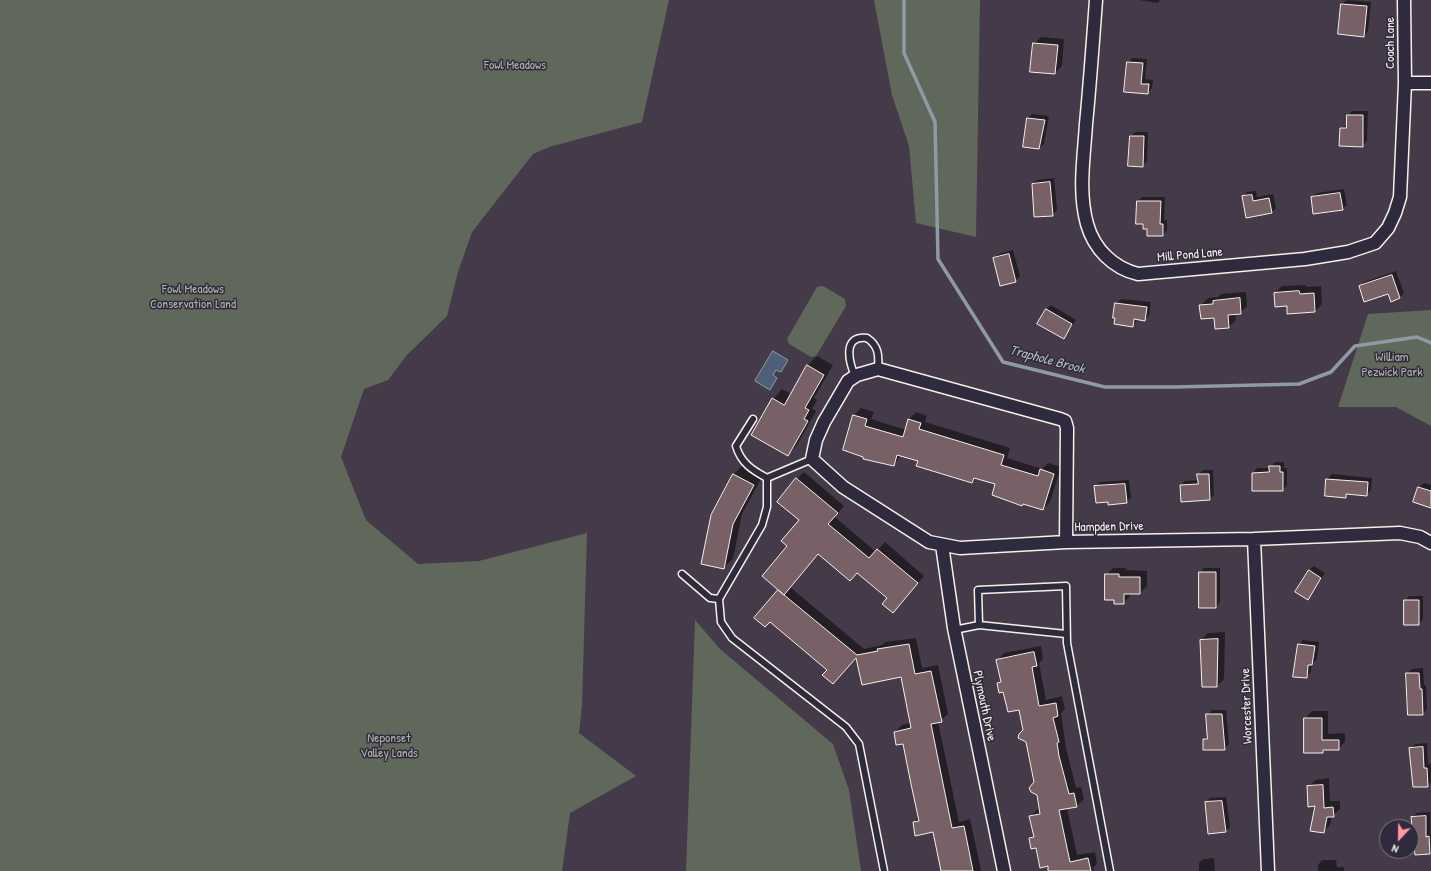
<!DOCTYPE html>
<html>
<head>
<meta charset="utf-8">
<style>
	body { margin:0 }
	#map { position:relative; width:1431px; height:871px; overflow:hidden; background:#453a49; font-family:"Patrick Hand",sans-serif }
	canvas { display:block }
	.north { position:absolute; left:1379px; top:819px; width:40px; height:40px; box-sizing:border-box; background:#2f2a3d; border:1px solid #7e7a81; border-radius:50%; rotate:202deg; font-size:11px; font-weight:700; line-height:16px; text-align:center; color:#f4f1e8 }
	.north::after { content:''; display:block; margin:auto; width:14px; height:18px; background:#ff9aa2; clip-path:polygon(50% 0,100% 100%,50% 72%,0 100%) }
</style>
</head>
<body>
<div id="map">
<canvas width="1431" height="871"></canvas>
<div class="north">N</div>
</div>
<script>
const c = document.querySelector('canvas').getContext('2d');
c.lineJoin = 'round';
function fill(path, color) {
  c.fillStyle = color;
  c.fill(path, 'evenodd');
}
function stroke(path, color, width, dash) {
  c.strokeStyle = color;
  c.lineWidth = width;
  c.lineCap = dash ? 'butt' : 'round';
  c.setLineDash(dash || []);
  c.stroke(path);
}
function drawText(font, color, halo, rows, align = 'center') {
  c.font = font + ' "Patrick Hand",sans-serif';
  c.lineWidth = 3;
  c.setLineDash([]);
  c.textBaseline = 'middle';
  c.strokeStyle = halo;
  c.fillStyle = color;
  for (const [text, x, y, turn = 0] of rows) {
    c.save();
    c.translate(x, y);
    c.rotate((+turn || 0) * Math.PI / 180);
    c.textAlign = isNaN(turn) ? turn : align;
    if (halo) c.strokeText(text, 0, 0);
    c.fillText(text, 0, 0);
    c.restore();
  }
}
fill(new Path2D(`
	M0,0H669L642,122L549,147L533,154L472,232L458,272L447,316L407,355L388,380L364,389L341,457L366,520L418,564L479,561L587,533L582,705L579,733L636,776L570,813L562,871H0Z
	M874,0H980L976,237L916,223L909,146L892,95Z
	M823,286L845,299L846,306L816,356L811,357L789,344L787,339L817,287Z
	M1431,310V426L1396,407H1338L1368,314Z
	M695,620L720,649L833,744L849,790L861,871H686Z`), '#60685b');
const water = new Path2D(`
	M773,351L788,360L781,372L776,370L773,375L777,378L770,390L755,381Z`);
fill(water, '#4e6079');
stroke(water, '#909aa5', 1);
fill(new Path2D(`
	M1139,0H1160L1158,3Z
	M1347,0L1371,2L1368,31L1364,36L1342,4Z
	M1041,37L1064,39L1062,66L1055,73L1034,44Z
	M1132,58L1147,59L1145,79L1153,80L1152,88L1148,93L1125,91L1128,63Z
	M1352,111H1368L1367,141L1362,146L1340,145L1341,128L1348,124V115Z
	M1032,114L1049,116L1044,144L1039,148L1027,119Z
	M1135,132H1148L1147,161L1142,166L1129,165L1131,136Z
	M1054,178L1057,210L1052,215L1033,184L1037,180Z
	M1344,189L1347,205L1342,209L1312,198L1317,193Z
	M1256,191L1257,197L1273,194L1276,208L1272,212L1243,197L1247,192Z
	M1142,197H1165L1164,220H1167V230L1163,235L1148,228L1138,201Z
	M1013,250L1020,276L1015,281L994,258L999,254Z
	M1396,271L1404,293L1400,297L1392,300L1389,292L1360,287L1364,282Z
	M1306,285V287L1321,286L1322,304L1315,311L1288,313V305L1275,293L1282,286Z
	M1246,292L1247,306L1240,313H1235L1236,320L1229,327L1201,305L1208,298L1218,297L1221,294Z
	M1121,299L1151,302L1149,315L1144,320L1138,319L1133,326L1116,304Z
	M1051,305L1076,320L1063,338L1046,310Z
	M817,356L833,365L814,398L817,400L812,409L816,411L797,445L788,455L773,399L782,389L791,394L807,366Z
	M861,408L874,412L871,419L906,430L909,419L916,412L927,416L925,422L1010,448L1007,458L1042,469L1048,463L1061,467L1050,502L1043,509L1024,503L1022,505L996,483L977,477L972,482L919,460L901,455L894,465L844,450L854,415Z
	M1275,462H1284V468H1287V485L1283,490L1253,473L1257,468H1270Z
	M743,465L763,475L742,514L733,559L723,568L712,515L734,474Z
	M1203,470H1213L1214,495L1210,500L1181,485L1185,481L1199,480L1198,475Z
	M804,472L844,506L835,517L876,552L885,542L924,576L893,612L888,598L858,572L819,553L790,587L864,649L882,645L885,642L916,638L922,668L938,665L948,714L938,722L959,822L970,819L981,870L980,871H942L934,831L914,822L919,817L904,743L895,732L902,725L911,723L901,676L857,657L828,670L770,621L756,618L780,590L789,546L800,520L797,479Z
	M1332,474L1372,478L1371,490L1366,495L1349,493L1345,497L1326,495L1327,479Z
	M1129,480L1131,498L1126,502L1108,501L1096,486L1100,482Z
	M1424,483L1431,485V505L1414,501L1419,487Z
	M1314,566L1325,573L1308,598L1309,570Z
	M1113,568H1126V570L1147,571V586L1140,593H1130V596L1124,603L1115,599L1106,575Z
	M1204,568H1220V602L1216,607L1200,572Z
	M1409,596H1423V619L1419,624L1405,601Z
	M1225,632L1224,679L1217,686L1201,640L1208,633Z
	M1303,640L1319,642L1317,659L1312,664L1311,672L1307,677L1299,645Z
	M1041,646L1043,659L1039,663L1046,700L1062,696L1065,709L1061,713L1066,748L1076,788L1081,787L1084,799L1077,806L1067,808L1077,855L1095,852L1097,864L1093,868L1094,871H1053L1030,839L1034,835L1030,817L1037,810L1040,809L1020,709L998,683L1001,680L998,660L1004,653Z
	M1423,668L1424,685H1426L1427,709L1423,714L1407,673L1412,669Z
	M1212,710H1226L1229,744L1224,749L1204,739L1208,735V715Z
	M1312,711H1328V734L1345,733V742L1338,749H1325L1322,752L1305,718Z
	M1427,743L1428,764H1431V782L1428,786L1410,749L1415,744Z
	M1329,778L1330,801H1340V809L1332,816L1330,825L1323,832L1316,805L1308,787L1315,780Z
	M1226,797L1230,827L1226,831L1206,802L1210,798Z
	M1430,812L1431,852L1416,854L1412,818L1416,813Z
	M1214,858L1215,871H1199V863L1203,859Z
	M1322,860H1336L1337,867H1344V871H1318V865Z`), '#0007');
stroke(new Path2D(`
	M904,0V53L935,122L938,259L1003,362L1105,387H1175L1299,384L1331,372L1355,346L1417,337L1431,343`), '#909aa5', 3.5);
const building = new Path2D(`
	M1341,4L1367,6L1364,37L1338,34Z
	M1033,43L1058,45L1055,74L1030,72Z
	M1127,62L1143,63L1141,84H1149L1148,94L1124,92Z
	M1347,115H1363V147L1339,146L1340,128H1346Z
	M1027,118L1045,120L1039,149L1023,147Z
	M1130,136H1144L1143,167L1128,166Z
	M1050,182L1053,216L1034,217L1032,184Z
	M1340,193L1343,210L1313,214L1311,197Z
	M1252,195L1253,201L1269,198L1272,213L1246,218L1242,196Z
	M1137,201H1161L1160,224H1163V236H1147V229H1143V224H1136Z
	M1009,254L1016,282L1000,286L993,258Z
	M1392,275L1400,298L1391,302L1388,294L1364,302L1359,286Z
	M1299,291L1300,294L1314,293L1315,312L1287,314V306L1275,307L1274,293Z
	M1240,298L1241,314L1228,315L1229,328L1215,329L1214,318L1201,319L1199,305L1213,304V301Z
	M1115,303L1147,307L1145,321L1134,319L1133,327L1114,324L1115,318H1113Z
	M1046,309L1072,324L1064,339L1037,324Z
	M807,365L824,375L805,408L809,410L804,419L808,421L788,456L751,435L772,398L784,405Z
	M853,415L867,419L865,426L903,437L908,419L921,423L919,429L1004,455L1001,465L1038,476L1040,469L1054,474L1043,510L1023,504L1022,506L992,495L995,484L974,478L972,483L916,466L918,461L897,455L894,466L863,459V457L843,450Z
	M1269,466H1280V472H1283V491H1252V473L1269,472Z
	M733,474L754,485L733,524L724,569L701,564L711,515Z
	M1197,474H1209L1210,500L1181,502L1180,485L1198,484Z
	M796,478L838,513L828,524L869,558L877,549L918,583L893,613L882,604L887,598L857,573L850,581L818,554L784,595L762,576L787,546L781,541L799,520L777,502Z
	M1326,479L1368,482L1367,496L1346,494V498L1325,496Z
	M1125,484L1127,503L1108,505V502L1096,503L1094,486Z
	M1418,487L1431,491V508L1413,502Z
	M1309,570L1321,578L1308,600L1295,592Z
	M1199,572H1216V608H1199Z
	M1105,574H1119V577H1140V594H1124V604H1114V600H1105Z
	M778,590L857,655L878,651L877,649L909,644L915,674L931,671L942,722L931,724L952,828L964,826L973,871H941L933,832L915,836L913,822L919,821L911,784L903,744L896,745L894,732L911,728L901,677L862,685L856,658L833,684L822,675L827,670L770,622L765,627L754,618Z
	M1404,600H1419V625H1404Z
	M1218,639L1217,687H1202L1200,640Z
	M1298,644L1315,646L1312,665H1308L1307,678L1293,677Z
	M1034,652L1037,666L1032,667L1039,706L1056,703L1058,716L1053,718L1059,742L1057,743L1059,756L1069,794L1074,793L1077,807L1059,810L1070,862L1088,858L1091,871H1048V866L1040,868L1036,848L1031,849L1029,838L1034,837L1029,816L1040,814L1037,795L1031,792L1029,788L1034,782L1026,742L1018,738L1019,734L1023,730L1019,710L1008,712L1003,692L999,693L997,683L1001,682L996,660Z
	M1406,673H1419L1420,689H1422L1423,715H1408Z
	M1206,714H1222L1225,750H1203V739H1207Z
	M1304,718H1322V740H1339V750H1323V753H1304Z
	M1423,747L1424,768H1427L1428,787H1413L1409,748Z
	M1323,785L1324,808L1333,807L1334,817H1327L1324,833L1310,831L1315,806L1308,807L1307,786Z
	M1222,801L1226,832L1208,834L1205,802Z
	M1426,816V837L1429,836L1430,854L1415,855L1411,817Z`);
fill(building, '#776066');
stroke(building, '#f4f1e8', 1);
const service = new Path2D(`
	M855,376C849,362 842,335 867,338C879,346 879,356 878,369
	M753,419L736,446C741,463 752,470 767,478
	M812,459L767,478V507L762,525L719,599L721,622L732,638L846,727L859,744L884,871
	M682,574L710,598L719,599
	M979,625L1066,634
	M954,630L979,625L978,590L1066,586L1067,643L1110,871`);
const minor = new Path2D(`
	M1096,0C1093,41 1090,83 1086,124C1084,157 1078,191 1087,224C1094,249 1113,268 1138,274L1305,259L1348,252L1375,243L1388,228L1395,213L1400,197L1405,83
	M1404,0L1405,83H1431
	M1254,539L1268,871
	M1066,542L1067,428L1065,421L1060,419L878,369L857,375L848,381L824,422L816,440L812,459L843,487L929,542L960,548L1066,542L1254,539L1400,533L1420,537L1431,543
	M942,545L954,628L1004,871`);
stroke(service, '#f4f1e8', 9);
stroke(minor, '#f4f1e8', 15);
stroke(service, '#2f2a3d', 6);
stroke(minor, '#2f2a3d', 12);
drawText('13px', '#f4f1e8', '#2f2a3d', [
	["Coach Lane",1391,43,-90],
	["Mill Pond Lane",1190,255,-5],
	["Hampden Drive",1109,527,-1],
	["Plymouth Drive",984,706,78],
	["Worcester Drive",1247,706,-92]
]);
drawText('13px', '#b1b3a9', '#2f2a3d', [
	["Fowl Meadows",515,66],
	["Fowl Meadows",193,290],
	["Conservation Land",193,305],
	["William",1392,358],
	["Pezwick Park",1392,373],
	["Neponset",389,739],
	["Valley Lands",389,754]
]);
drawText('italic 14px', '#b2b7bc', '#2f2a3d', [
	["Traphole Brook",1047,360,15]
]);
</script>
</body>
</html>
